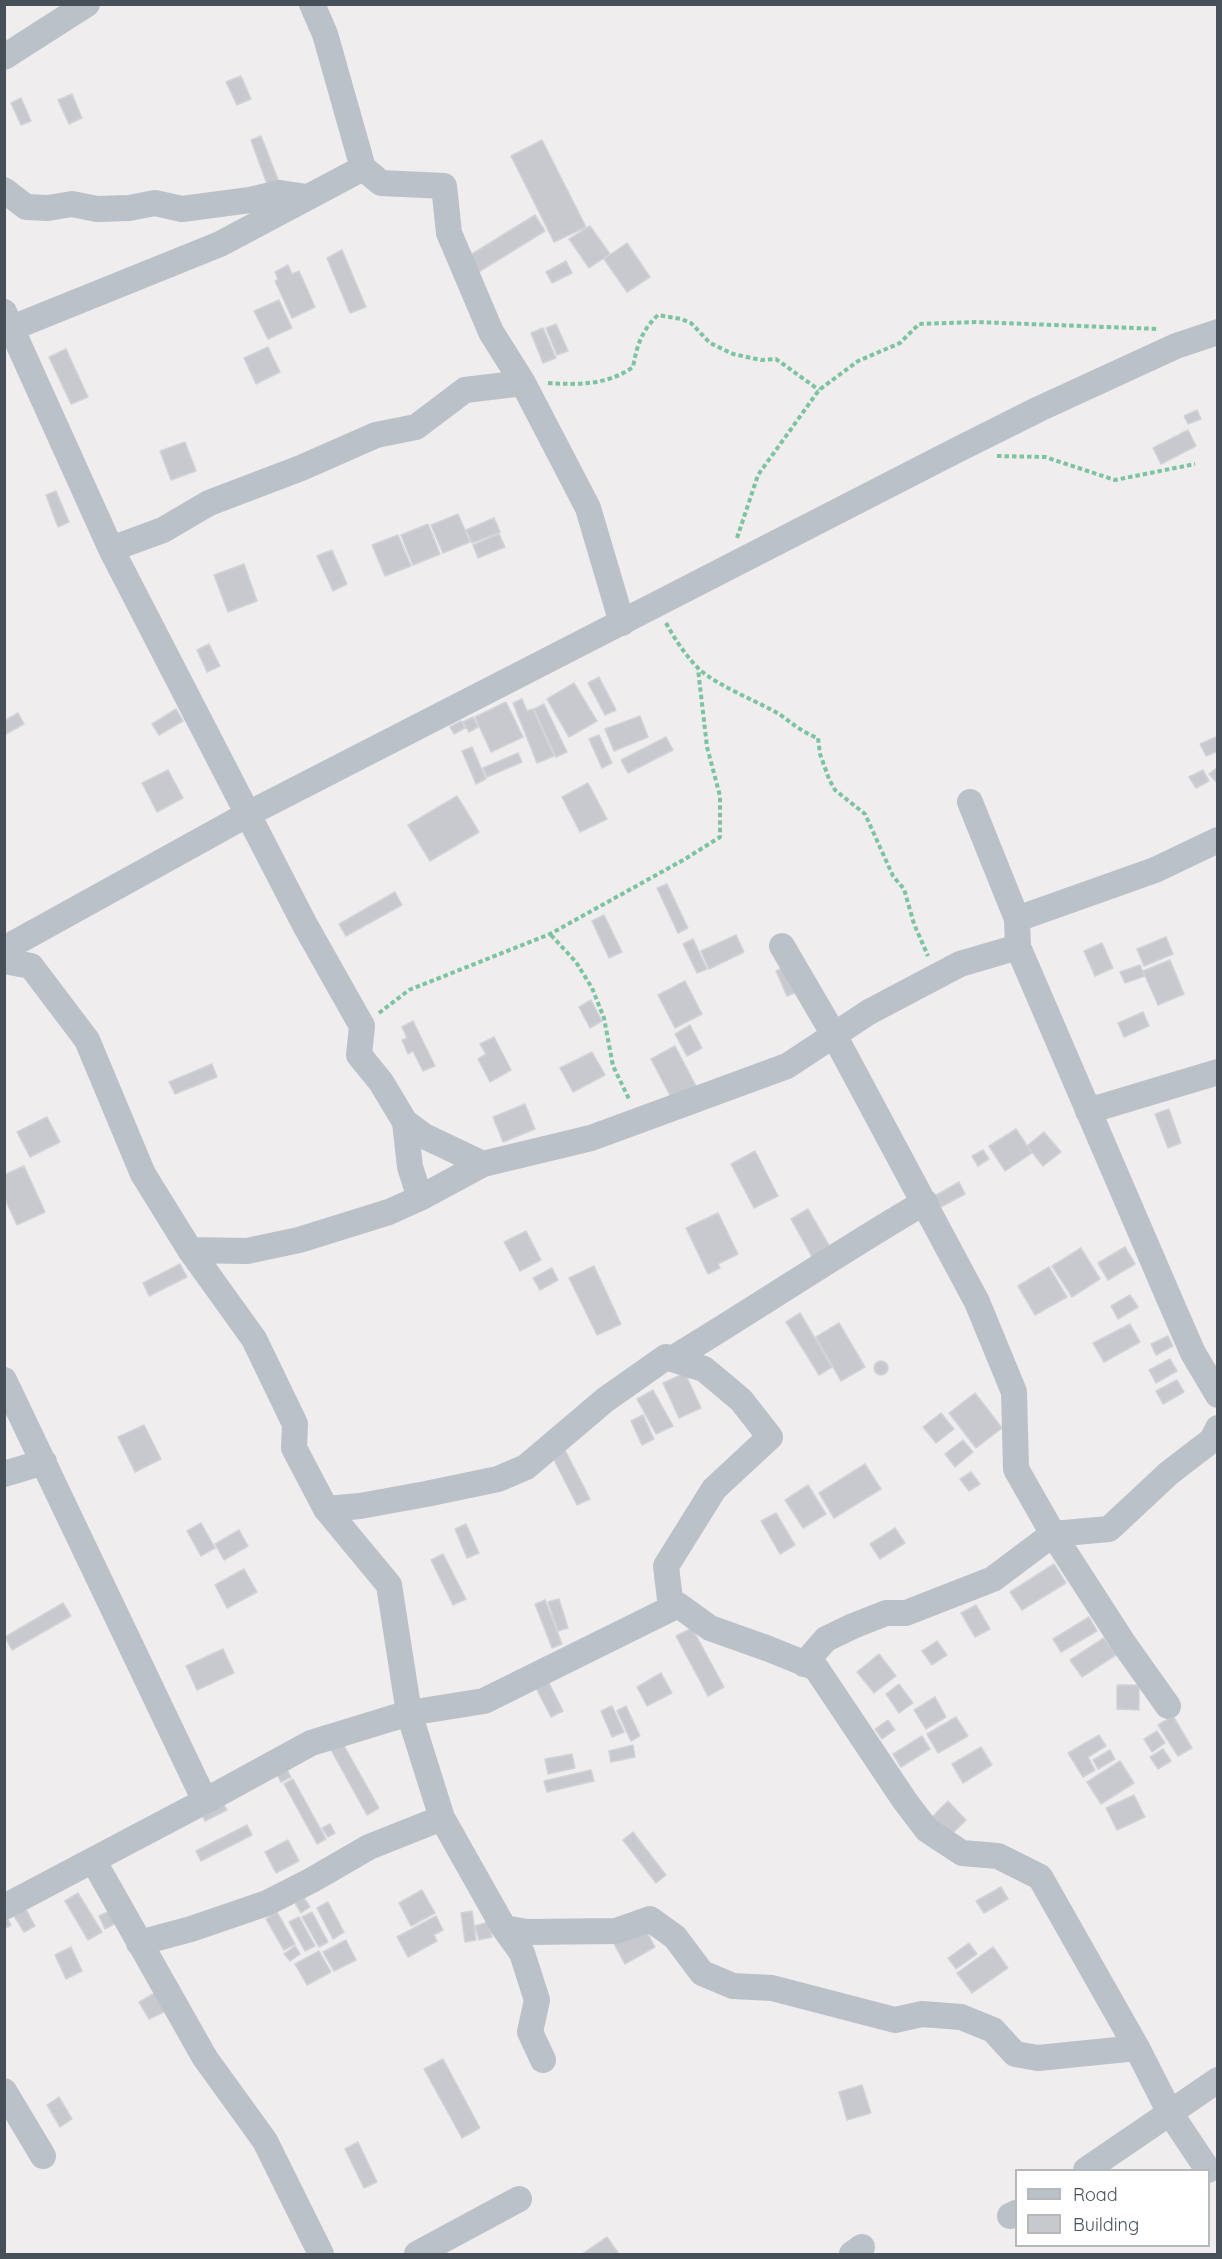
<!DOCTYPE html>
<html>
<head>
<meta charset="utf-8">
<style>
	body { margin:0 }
	#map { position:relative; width:1222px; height:2259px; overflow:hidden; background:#efeded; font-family:Quicksand,sans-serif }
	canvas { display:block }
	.frame { position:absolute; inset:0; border:6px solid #475058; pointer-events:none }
	.legend { position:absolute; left:1015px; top:2169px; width:195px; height:78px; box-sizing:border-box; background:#fff; border:2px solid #b5b9bc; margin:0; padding:8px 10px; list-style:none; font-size:18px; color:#475058 }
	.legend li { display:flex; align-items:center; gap:12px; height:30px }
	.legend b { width:30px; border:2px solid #b5b9bc }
</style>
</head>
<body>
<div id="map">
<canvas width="1222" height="2259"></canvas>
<div class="frame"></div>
<ul class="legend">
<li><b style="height:8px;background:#bac1c8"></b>Road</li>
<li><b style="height:16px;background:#c7c9cf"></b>Building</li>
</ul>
</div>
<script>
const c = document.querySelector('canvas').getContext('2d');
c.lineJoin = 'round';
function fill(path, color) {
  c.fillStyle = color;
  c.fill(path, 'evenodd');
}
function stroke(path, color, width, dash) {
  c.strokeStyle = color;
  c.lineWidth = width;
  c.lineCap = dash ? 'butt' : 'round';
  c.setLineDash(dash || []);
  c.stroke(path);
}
const building = new Path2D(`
	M241,76L251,99L237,105L226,82Z
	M72,94L82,118L69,124L58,100Z
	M21,98L31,121L21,125L11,103Z
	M261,136L279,182L268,187L251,140Z
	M542,140L586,227L554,242L511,156Z
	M535,215L545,231L477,273L467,257Z
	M590,226L610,254L589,268L569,239Z
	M627,243L650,277L627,292L604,259Z
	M342,250L366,307L350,313L327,258Z
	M566,261L572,273L552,283L546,272Z
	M288,265L292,274L299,271L315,307L292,318L275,281L278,279L275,272Z
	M279,300L292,328L268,339L254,311Z
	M556,324L568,351L557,355L546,328Z
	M543,328L556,358L543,363L531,333Z
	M268,347L280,372L256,384L244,358Z
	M66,349L88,397L71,404L49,357Z
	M1197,410L1201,419L1188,424L1184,416Z
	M1188,430L1196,446L1161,464L1153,448Z
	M185,442L196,471L171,480L160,451Z
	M56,491L69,522L58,527L46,495Z
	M458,514L470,542L443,553L431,525Z
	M494,518L500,532L472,543L466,530Z
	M428,524L440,554L413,565L401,535Z
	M499,534L505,547L478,558L473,545Z
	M398,535L411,566L385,576L372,545Z
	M332,550L347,584L333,591L317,556Z
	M244,564L257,601L228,612L214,575Z
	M209,644L220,666L207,672L197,650Z
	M599,677L616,710L605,715L588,683Z
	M574,683L597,721L569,737L547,699Z
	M522,699L527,711L533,709L554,756L537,763L513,703Z
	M506,702L523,737L491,752L475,717Z
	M544,704L567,752L556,757L534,709Z
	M176,709L183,721L159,735L152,724Z
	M18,713L24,724L4,735V721Z
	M640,716L648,737L614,751L605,729Z
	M473,717L478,727L469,732L463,722Z
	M461,721L465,728L454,734L450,727Z
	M599,735L612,763L602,768L589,739Z
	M1218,736V751L1206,756L1200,744Z
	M666,737L673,750L628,773L621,760Z
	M472,747L486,779L476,784L462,751Z
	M518,753L522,762L487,777L483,768Z
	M1218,767V784L1209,774Z
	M168,770L183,798L157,812L142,783Z
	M1203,770L1209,781L1196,788L1189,777Z
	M588,783L607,819L580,832L562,797Z
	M457,796L479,832L430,861L408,825Z
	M667,884L688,928L678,933L657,888Z
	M395,892L402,905L346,936L339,924Z
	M604,915L622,952L609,958L592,921Z
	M736,935L744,952L709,969L701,951Z
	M1166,937L1173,954L1144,966L1137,949Z
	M693,939L707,969L697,973L683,944Z
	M1102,943L1113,968L1095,976L1084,951Z
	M1170,960L1184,994L1158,1005L1143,971Z
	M1140,965L1145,976L1125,983L1120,972Z
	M785,967L797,992L787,996L776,971Z
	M685,981L702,1014L675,1028L658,995Z
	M591,1000L602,1021L590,1028L579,1007Z
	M1143,1012L1149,1026L1124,1037L1118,1023Z
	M413,1021L435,1066L423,1071L413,1051L408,1054L402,1040L407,1038L402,1027Z
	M690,1025L702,1048L687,1056L675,1034Z
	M494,1037L511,1070L490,1082L478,1059L486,1054L480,1044Z
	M675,1046L697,1088L673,1101L651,1059Z
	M592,1052L605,1075L573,1092L560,1068Z
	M212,1064L217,1077L175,1094L169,1082Z
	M525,1104L535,1129L503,1142L493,1117Z
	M1169,1109L1181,1143L1168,1148L1155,1114Z
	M47,1117L60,1142L30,1157L17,1132Z
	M1016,1129L1032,1153L1005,1171L989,1146Z
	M1044,1132L1061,1152L1043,1166L1027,1146Z
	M983,1150L989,1159L978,1166L972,1156Z
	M755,1151L778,1196L754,1208L731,1164Z
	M24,1166L45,1212L17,1225L4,1197V1175Z
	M959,1182L965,1194L939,1208L933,1197Z
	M808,1209L834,1254L816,1264L791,1219Z
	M718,1213L738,1254L718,1264L720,1268L708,1274L686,1228Z
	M526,1231L541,1260L520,1271L504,1242Z
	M1125,1247L1135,1264L1108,1280L1098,1263Z
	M1081,1248L1100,1279L1072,1297L1052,1266Z
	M180,1264L187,1277L149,1296L143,1283Z
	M594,1266L621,1324L597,1335L569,1278Z
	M1049,1267L1067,1297L1035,1315L1018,1286Z
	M552,1268L558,1280L540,1290L533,1278Z
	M1130,1295L1138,1307L1118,1319L1111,1306Z
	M800,1313L832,1367L819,1375L786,1322Z
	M839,1323L865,1367L841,1381L816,1337Z
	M1130,1324L1140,1342L1104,1362L1093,1343Z
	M1168,1336L1173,1346L1156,1355L1151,1344Z
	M1170,1359L1177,1371L1156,1383L1149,1370Z
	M874 1368a7 7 0 1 1 14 0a7 7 0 1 1-14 0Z
	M685,1373L701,1408L679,1418L663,1383Z
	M1177,1380L1184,1392L1163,1404L1156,1391Z
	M653,1390L673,1426L656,1434L637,1399Z
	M975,1393L1002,1428L976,1448L949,1413Z
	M941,1413L954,1429L936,1443L923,1427Z
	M643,1415L654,1439L642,1445L631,1421Z
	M144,1425L161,1459L135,1472L118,1437Z
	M963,1440L973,1452L955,1467L945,1454Z
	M565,1450L590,1499L577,1505L552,1456Z
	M865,1464L881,1489L834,1518L819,1493Z
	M971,1472L980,1484L969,1491L960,1479Z
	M808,1485L826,1514L803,1528L785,1500Z
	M776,1513L795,1545L780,1554L761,1521Z
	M201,1523L215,1548L201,1556L187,1531Z
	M466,1524L479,1553L467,1558L455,1529Z
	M895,1528L905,1543L880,1559L870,1544Z
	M239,1530L248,1546L224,1560L215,1544Z
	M443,1554L466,1599L453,1605L431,1560Z
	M1054,1564L1066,1583L1022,1610L1010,1592Z
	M244,1569L257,1592L227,1608L215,1585Z
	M559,1599L568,1628L558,1631L548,1602Z
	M545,1600L562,1644L552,1648L535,1604Z
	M63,1603L71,1616L12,1650L5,1637Z
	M976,1605L990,1629L975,1637L961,1613Z
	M1089,1617L1097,1631L1061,1652L1053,1639Z
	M692,1628L724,1687L708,1696L676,1636Z
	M1104,1638L1116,1655L1082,1677L1070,1660Z
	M937,1641L947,1655L932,1665L922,1651Z
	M223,1649L234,1673L197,1690L186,1666Z
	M879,1654L896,1676L874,1693L857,1672Z
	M661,1673L672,1693L647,1706L637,1687Z
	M547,1679L563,1711L551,1717L535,1686Z
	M899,1684L913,1703L899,1713L886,1694Z
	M1117,1685H1139V1710L1117,1709Z
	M935,1697L946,1717L926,1729L914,1710Z
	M612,1706L624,1732L612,1737L601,1711Z
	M626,1706L640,1736L631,1741L617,1711Z
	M1173,1716L1192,1748L1178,1756L1158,1725Z
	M956,1717L968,1736L938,1753L927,1734Z
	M888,1720L895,1730L882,1739L875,1729Z
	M1157,1731L1165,1743L1152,1752L1144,1739Z
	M1099,1735L1106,1746L1088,1757L1095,1770L1083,1777L1068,1753Z
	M922,1736L930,1749L901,1767L893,1754Z
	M342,1742L379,1808L367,1815L330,1748Z
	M633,1745L635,1757L611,1762L609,1751Z
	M981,1747L992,1765L963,1783L952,1764Z
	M1163,1749L1171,1761L1158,1769L1150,1757Z
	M1110,1750L1115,1759L1098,1769L1093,1760Z
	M572,1754L575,1768L548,1774L545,1759Z
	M1120,1761L1134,1783L1101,1804L1087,1782Z
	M286,1768L291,1777L281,1782L276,1773Z
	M591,1770L594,1781L547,1792L544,1781Z
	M293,1779L326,1839L317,1844L284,1784Z
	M1134,1795L1145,1817L1117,1830L1106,1808Z
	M222,1801L227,1810L205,1821L200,1811Z
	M948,1801L966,1820L950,1836L932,1817Z
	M330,1824L335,1833L328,1837L322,1828Z
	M247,1825L252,1835L201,1861L196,1851Z
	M633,1832L666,1875L656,1883L623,1840Z
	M288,1840L299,1861L276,1873L265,1852Z
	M1001,1887L1008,1899L984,1913L976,1901Z
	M422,1890L435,1913L411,1926L399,1903Z
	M78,1893L102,1932L88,1940L65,1901Z
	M304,1898L310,1907L301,1913L295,1903Z
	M328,1902L344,1932L333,1939L317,1908Z
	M23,1904L35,1926L24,1932L11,1911Z
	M114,1909L120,1921L105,1929L99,1916Z
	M472,1911L476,1940L465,1942L461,1913Z
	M277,1912L295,1944L284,1950L266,1919Z
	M312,1912L328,1942L319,1947L302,1917Z
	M6,1916L11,1925L4,1929V1917Z
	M436,1916L443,1930L434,1935L437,1941L408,1957L397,1937Z
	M299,1917L315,1946L305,1951L289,1922Z
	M488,1922L492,1937L479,1940L475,1926Z
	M643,1925L655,1947L625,1964L613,1942Z
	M346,1940L356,1960L334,1971L323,1952Z
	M969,1943L977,1954L956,1969L948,1958Z
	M295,1946L300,1954L290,1961L284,1954Z
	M71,1947L82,1971L66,1979L55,1955Z
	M993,1947L1008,1968L972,1993L957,1973Z
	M319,1951L331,1972L307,1985L295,1964Z
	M160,1990L170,2009L149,2019L139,2002Z
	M443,2059L480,2128L462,2138L424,2069Z
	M862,2085L871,2113L847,2120L839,2092Z
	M59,2097L72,2119L60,2127L47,2105Z
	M358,2142L377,2182L364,2188L345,2149Z
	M607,2237L619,2254H582Z`);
fill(building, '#c7c9cf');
stroke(building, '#d2d3d8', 1.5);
stroke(new Path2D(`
	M548,383C578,385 608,385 633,367C637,346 641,331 658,315L681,319L691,323L710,343L733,354L761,360L776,359L819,390
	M997,456L1045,457L1115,480L1195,464
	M737,538L758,475L819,390L858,361L900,343L919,324L976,322L1159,329
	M666,623C675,639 685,655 698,668C717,686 755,700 779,714C792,723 803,733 818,738L820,754L829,779L835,790L865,814L893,876L904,889L914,924L928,956
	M551,935L576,962L592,988L604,1018L613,1066L630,1101
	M379,1013L409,990L550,934L685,859L720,837V796L707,747L698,669`), '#7cc3a0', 4, [4.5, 3]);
stroke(new Path2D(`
	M312,4L325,34L363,168L381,183L444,186L449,233L491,332L523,383L588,508L622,623
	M4,57L87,4
	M4,190L26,207L48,208L72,204L97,209L129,208L155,203L182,209L250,200L280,193L307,197
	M4,312L111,549L305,925L362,1026L359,1055L381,1082L405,1122L410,1167L420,1198
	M12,328L220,244L363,168
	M111,549L163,530L209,503L301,468L376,435L416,427L465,390L523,383
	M970,802L1017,919L1018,947L1172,1305L1193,1353L1218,1395
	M1017,919L1155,870L1218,840
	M782,946L834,1035L977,1302L1014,1392L1016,1469L1053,1534L1109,1529L1169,1473L1212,1440L1218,1428
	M4,949L248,814L955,451L1039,409L1176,346L1218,332
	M4,961L31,966L87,1040L143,1174L190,1250L254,1339L295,1424L294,1448L326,1509L389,1585L409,1713L442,1818L504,1928L522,1953L537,2000L530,2032L543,2060
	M1088,1111L1218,1072
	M405,1122L424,1136L483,1164
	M190,1250L247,1251L299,1240L389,1212L420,1198L483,1164L591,1138L787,1066L869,1012L960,964L1018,947
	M672,1359C757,1308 839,1252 925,1202
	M4,1380L205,1801L4,1907
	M4,1474L44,1462
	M326,1509L360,1506L426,1494L498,1479L526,1467L605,1400L666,1357L704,1369L741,1400L770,1437L714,1489L666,1566L671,1608
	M804,1664L826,1639L853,1626L886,1613H906L993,1579L1053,1534L1124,1644L1168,1706
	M205,1801L311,1743L409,1713L484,1701L678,1605L710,1628L769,1649L816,1668L905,1801L927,1830L962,1853L998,1856L1040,1877L1137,2048L1170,2113L1208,2170
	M93,1860L205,2058L265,2141L321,2254
	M504,1928L527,1932L616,1931L650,1919L675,1937L702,1973L733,1986L772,1988L895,2020L922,2014L961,2017L993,2030L1015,2054L1038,2058L1137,2048
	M139,1943L191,1929L267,1903L312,1880L369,1847L442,1818
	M4,2091L43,2156
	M1086,2170L1218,2080
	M1010,2216L1016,2213
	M417,2254L519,2199
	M852,2254L862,2247`), '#bac1c8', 26);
</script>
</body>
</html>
